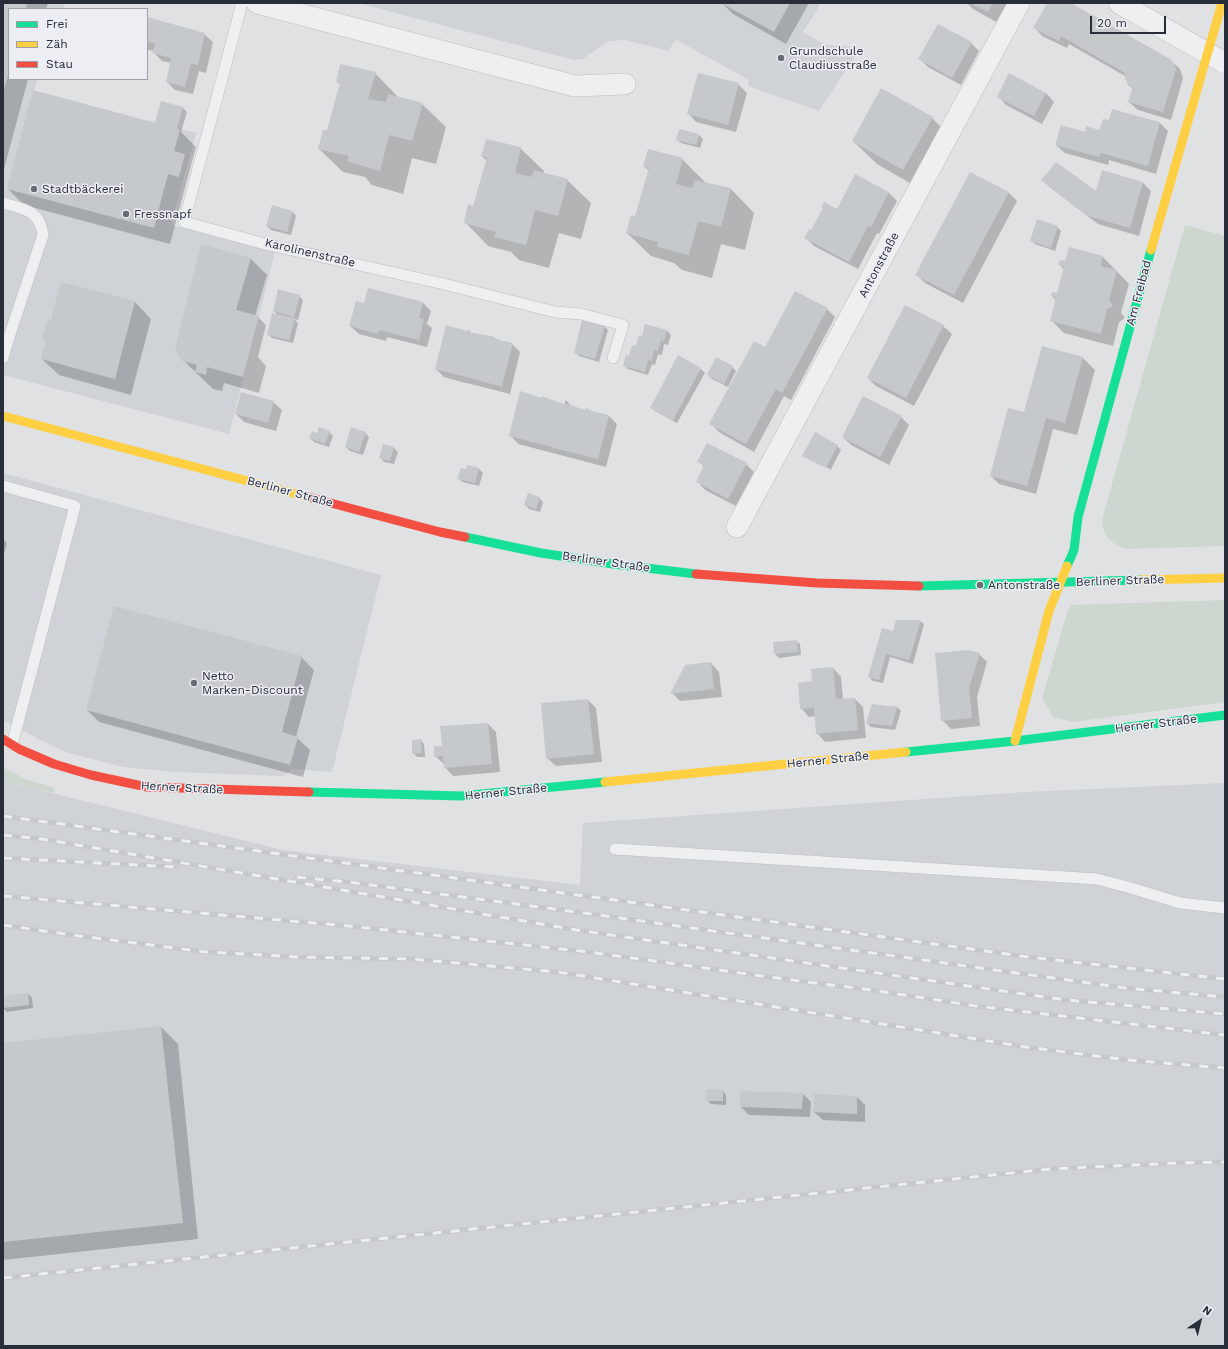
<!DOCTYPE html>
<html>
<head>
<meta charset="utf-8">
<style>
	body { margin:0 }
	#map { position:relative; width:1228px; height:1349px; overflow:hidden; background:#dfe1e3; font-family:"Work Sans",sans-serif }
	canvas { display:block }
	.frame { position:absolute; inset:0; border:4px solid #282d3a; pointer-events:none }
	.legend { position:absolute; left:8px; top:8px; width:140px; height:72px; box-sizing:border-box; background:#eceef3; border:1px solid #9ea1a9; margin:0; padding:5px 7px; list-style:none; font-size:12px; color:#282d3a }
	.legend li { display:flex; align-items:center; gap:8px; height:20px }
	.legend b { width:20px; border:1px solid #9ea1a9 }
	.north { position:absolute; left:1180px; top:1301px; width:40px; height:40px; -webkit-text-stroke:3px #eceef3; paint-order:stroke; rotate:35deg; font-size:11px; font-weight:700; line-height:16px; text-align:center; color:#282d3a }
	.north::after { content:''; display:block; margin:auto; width:14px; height:18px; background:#282d3a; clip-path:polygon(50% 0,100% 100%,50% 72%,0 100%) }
	.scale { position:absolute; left:1090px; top:16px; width:76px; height:18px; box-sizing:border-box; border:2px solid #282d3a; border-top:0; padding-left:5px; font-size:12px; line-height:14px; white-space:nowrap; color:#282d3a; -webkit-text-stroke:3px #eceef3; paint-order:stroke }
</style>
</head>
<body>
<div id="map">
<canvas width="1228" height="1349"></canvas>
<div class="frame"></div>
<ul class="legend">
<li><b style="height:5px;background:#16e098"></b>Frei</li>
<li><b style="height:5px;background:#ffcf43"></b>Zäh</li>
<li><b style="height:5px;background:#f24e42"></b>Stau</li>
</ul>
<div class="north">N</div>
<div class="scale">20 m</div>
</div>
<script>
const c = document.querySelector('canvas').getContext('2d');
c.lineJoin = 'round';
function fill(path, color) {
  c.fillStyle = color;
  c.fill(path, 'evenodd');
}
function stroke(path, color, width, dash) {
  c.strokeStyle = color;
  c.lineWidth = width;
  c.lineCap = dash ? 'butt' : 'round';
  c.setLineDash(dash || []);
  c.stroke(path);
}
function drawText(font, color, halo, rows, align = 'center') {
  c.font = font + ' "Work Sans",sans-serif';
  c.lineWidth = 3;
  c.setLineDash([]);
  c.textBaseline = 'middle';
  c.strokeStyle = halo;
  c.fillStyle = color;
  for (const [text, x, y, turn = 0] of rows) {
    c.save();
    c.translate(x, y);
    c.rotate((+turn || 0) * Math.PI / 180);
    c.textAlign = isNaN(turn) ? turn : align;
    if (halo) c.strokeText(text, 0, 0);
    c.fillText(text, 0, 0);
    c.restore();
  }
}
fill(new Path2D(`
	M3,3H65L64,9H9V79H37L34,91L196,133L171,225L275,252L229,434L3,375Z
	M358,3H821L803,32L825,45L848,46L857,53L819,111L748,86L749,80L675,39L669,51L625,40L610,41L604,44L583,59L574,60Z
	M3,473L381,575L332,772L291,769L287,774L282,776L176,772L123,767L69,753L44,742L3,720Z
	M3,781L283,850L580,885L583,823L1026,792L1225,783V1346H3Z`), '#cfd2d7');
fill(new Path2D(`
	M1185,225L1225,236V546L1125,549C1109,543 1100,533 1103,516Z
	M1225,600V702L1073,722L1053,717L1042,698L1068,610L1072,605Z
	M3,767L23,778L55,788L54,793L3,781Z`), '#ced7cf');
fill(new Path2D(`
	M3,3H48L46,9H9V79H28L3,173Z
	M722,3H809L786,44L733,14Z
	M967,3H1012L1000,24L973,9Z
	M1048,3H1069L1171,61L1180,69L1183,78L1171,120L1138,110L1129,102L1133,89L1130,86L1125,76L1069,44L1067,48L1042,36L1034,27Z
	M147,19L204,34L213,42L206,73L199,71L193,94L175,90L167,82L171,63L162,61L154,53L155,51L148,50L147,54Z
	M971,43L979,51L961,85L928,67L920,59Z
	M375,73L399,98L422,104L446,127L436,164L412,158L403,194L372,185L365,177L343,172L319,149L328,131L341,85L337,82Z
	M738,84L747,93L736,132L696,122L688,113Z
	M1046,93L1054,102L1042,124L1006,105L998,96Z
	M183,108L187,112L181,132L196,147L170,244L24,205L8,189L159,125Z
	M932,118L956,142L927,193L877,164L853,141Z
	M1160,123L1168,131L1156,174L1109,160L1108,165L1065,153L1056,145L1085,133Z
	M680,130L699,135L703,139L700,148L681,143L677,139Z
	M520,148L544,171L543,174L567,180L591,203L581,239L559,233L549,268L519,260L511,252L488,246L465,222L474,207L487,161L482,156Z
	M682,159L706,183L731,189L754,213L745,250L721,244L712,278L682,270L674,263L651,256L627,233L636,217L649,171L644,166Z
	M1102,171L1143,183L1151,191L1139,236L1098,224L1051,188L1042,180L1096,193Z
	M971,173L1009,193L1017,201L963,303L925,283L916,274Z
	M855,176L889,193L897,201L879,234L877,233L858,269L814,246L806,238L811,231L837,210Z
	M293,212L296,216L291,235L271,230L267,226Z
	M1057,227L1061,231L1055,251L1035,244L1031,240Z
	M1069,248L1103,257L1129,284L1121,313L1125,318L1119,322L1113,346L1064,333L1051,320L1056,300L1052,296L1058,294L1064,270L1060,265L1066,262Z
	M250,258L267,275L255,316L258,317L266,325L258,357L266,366L259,393L224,383L222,391L213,389L183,360Z
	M299,296L303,300L298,320L294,319L298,323L293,343L272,338L268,334L278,315L274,311Z
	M135,302L151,319L131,395L59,375L42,359L46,342L44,339L52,321Z
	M423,303L431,311L427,324L432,328L427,347L387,337L386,341L359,334L350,326L364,305Z
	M827,309L835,317L791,400L784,396L754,452L719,432L711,424L765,349Z
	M604,326L608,330L599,362L579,356L575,352Z
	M646,326L667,331L671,335L668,345L664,344L662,355L658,354L655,365L652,364L648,375L628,369L624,365L643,337Z
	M943,326L952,334L914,406L876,386L868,378Z
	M469,331L471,333L512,344L520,352L510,394L467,383H465L444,377L436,369Z
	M678,357L701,369L705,373L677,423L655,411L651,407Z
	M1083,358L1095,370L1077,435L1053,429L1036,494L999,484L991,476L1025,413Z
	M732,367L736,371L728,387L712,379L708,375Z
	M566,400L572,407L586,411L588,409L591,412L609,416L617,424L606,467L518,444L510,435L564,405Z
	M273,402L282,410L276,431L244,422L236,414Z
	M901,417L909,425L889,465L851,445L843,437Z
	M329,432L333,436L329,447L314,442L310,438L318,434Z
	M365,433L369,437L363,455L350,451L346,447Z
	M384,445L394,448L398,452L394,464L384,462L381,458Z
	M837,446L841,450L830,471V469L807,457V459L804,455Z
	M699,461L746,464L754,472L736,506L705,490L697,481L704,467Z
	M468,466L479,469L483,473L479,486L462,482L459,478L466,471Z
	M539,498L543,502L540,512L529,509L525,505Z
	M3,539L7,543L3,557Z
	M920,621L924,624L913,664L890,657L883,683L873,681L869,677L894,632Z
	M796,641L800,644L801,655L779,658L775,654Z
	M979,654L987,662L977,697L980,726L951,729L942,720Z
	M301,657L314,670L296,737L310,750L303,777L99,722L87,710Z
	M711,663L719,672L722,697L680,701L672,693Z
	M833,668L841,677L843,700L855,699L863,707L866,738L825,742L817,733L816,716L809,717L801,708L813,682Z
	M588,700L596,708L602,762L556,766L547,758Z
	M872,705L897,707L901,711L895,730L871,727L867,723Z
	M488,724L496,732L500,772L453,776L445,767L444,764L435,756L443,747Z
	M421,740L424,744L425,757H417L413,753Z
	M28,994L32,998L33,1008L7,1012L3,1008V997Z
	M161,1027L178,1044L198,1239L3,1260V1044Z
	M723,1091L726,1095V1105L711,1104L707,1100Z
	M803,1094L811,1102L810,1117L749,1115L741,1107Z
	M857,1097L865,1105V1122L823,1120L814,1112Z`), '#0003');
fill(new Path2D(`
	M3,3H27L26,9H9V72L3,93Z
	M721,3H790L774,32Z
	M970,3H993L988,12Z
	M1047,3H1071L1172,60L1176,69L1163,112L1128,102L1133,86L1129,87L1124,75L1125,73L1061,36L1059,41L1033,28Z
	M147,17L205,33L198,65L191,63L185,87L166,82L171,58L152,53L155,44L147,41Z
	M938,24L972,42L952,78L918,59Z
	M340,64L376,72L368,99L386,102L388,94L423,103L412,141L389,135L380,171L347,161L349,156L318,149L323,130H327L340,83L336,82Z
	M698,73L739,83L728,125L687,114Z
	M1009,73L1046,93L1034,116L997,97Z
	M881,88L933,117L903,170L852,141Z
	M33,90L155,123L161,101L183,107L177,128L180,130L174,151L185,154L179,177L168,174L154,228L7,189Z
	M1112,109L1160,122L1148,166L1101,153L1099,157L1055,145L1061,125L1085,132L1086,126L1099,130L1103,119L1109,120Z
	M679,129L699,134L696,145L676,140Z
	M486,139L521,147L515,173L532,177L534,170L568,179L558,216L535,210L526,245L494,237L496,232L464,223L468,204L473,206L487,157H481Z
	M648,149L683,158L676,184L692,188L695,180L731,188L721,227L698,221L689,255L657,247L658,242L626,233L631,215L635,216L649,168L643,166Z
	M1056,162L1096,191L1102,170L1143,182L1130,228L1088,216L1041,180Z
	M970,172L1009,192L954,295L915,275Z
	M855,174L889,192L871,227L868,226L849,262L804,238L809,229L811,230L823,208L821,207L824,202L837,209Z
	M272,205L293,211L287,232L266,226Z
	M1037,219L1058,226L1051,248L1030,241Z
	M201,244L251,258L236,310L259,316L243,377L207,367L206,375L195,372L197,365L182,361L175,349Z
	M1069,247L1103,256L1101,266L1117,270L1109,300L1113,306L1107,309L1101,334L1050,321L1056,297L1051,296L1052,292L1057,293L1064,267L1058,265L1060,260L1065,261Z
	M61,282L135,301L115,379L41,359L46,340H42L48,319L51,320Z
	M368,288L423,302L419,318L424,319L419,340L379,330L378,334L349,326L356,301L364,303Z
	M278,289L300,295L294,317L273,311Z
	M795,291L828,308L782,393L776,389L746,444L709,424L754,341L765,347Z
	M905,305L944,325L906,398L867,378Z
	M272,313L295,318L289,340L267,335Z
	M582,320L605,325L595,359L574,353Z
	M645,324L667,330L664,341L661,340L658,351L654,350L652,361L648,360L645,372L623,366L626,355L629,356L632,345L636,346L639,335L642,336Z
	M446,325L467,331V330H470L469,332L478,334L492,336L500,340L513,343L501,389L500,386L480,381V382L478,380L435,369Z
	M1042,346L1083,357L1065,423L1046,418L1027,486L990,476L1008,408L1024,412Z
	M678,355L701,368L673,420L650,408Z
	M716,357L733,366L724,384L707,375Z
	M520,391L542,398V396L544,397L564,404L565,402L566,404L586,410V408H588V410L609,415L598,459L554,448L552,449V447L509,436Z
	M241,392L274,401L268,423L235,414Z
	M863,396L902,416L880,457L842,437Z
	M319,427L330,431L325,444L309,438L312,431L317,433Z
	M351,427L366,432L359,452L345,447Z
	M815,432L838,445L826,468L802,456Z
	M707,443L747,463L728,499L696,482L704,465L697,462Z
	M383,444L394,447L390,461L379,458Z
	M467,465L479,468L475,483L457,479L461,468L466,469Z
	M528,493L540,497L536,509L524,505Z
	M114,606L302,656L282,732L298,737L290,765L86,710Z
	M896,620H921L909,660L886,654L879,680L868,677L882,628L893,631Z
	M797,640L798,652L774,654L773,642Z
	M968,650L980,653L969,688L972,718L941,721L935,653Z
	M711,662L714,689L670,694L685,665Z
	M833,667L836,699L855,698L858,730L816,734L814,708L800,709L798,683L812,681L811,669Z
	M588,699L594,754L546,759L541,703Z
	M872,704L897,707L892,726L866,723Z
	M488,723L492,764L444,768L443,756L434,757V746H442L440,726Z
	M421,739L422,753L412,754V740Z
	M28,993L29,1005L3,1008V996Z
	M161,1026L183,1223L3,1242V1043Z
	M706,1089L723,1090V1101H706Z
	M740,1091L803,1093L802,1109L740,1107Z
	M814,1094L857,1096V1114L813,1112Z`), '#c6c9cb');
const lane = new Path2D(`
	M242,3L184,222L265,244L444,284L555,312L581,314L623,325L613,358
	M3,203C24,209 40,210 43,235L10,334L3,358
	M3,486L75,506L12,745
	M615,849L1097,879L1131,888L1180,903L1225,908`);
const street = new Path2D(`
	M257,3L575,86L625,84
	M1119,3L1225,63
	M737,527L1019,3`);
stroke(lane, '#bcbec0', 12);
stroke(street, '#bcbec0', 22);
stroke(lane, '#eeeff0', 11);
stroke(street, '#eeeff0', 21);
stroke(new Path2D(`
	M465,537L541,553L613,564L696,574
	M1067,566L1074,550L1078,517L1151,250
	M919,586L1140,580
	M906,752L1015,741L1225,715
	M309,792L461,796L605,782`), '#16e098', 9);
stroke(new Path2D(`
	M1151,250L1222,3
	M3,416L308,497
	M1140,580L1225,578
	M1015,741L1049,611L1067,566
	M605,782L906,752`), '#ffcf43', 9);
stroke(new Path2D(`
	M308,497L440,532L465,537
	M696,574L817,583L919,586
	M3,739L19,749L54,764L91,775L147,787L309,792`), '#f24e42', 9);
const rail = new Path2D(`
	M3,816L1029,957L1225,979
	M3,835L42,839L583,931L1066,1000L1225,1014
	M3,858L175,867
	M297,877L348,882L562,910L1125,988L1225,997
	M3,896L349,926L589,952L806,982L872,990L976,1006L1225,1035
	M3,925L72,935L206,952L298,957L411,959L558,972L1026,1047L1128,1060L1225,1068
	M3,1278L1050,1169L1177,1163L1225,1162`);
stroke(rail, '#c7c8cb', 4.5);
stroke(rail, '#eceef3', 3, [9]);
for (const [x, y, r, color] of [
	[781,58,4,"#686c75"],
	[34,189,4,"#686c75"],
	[126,214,4,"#686c75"],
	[980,585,4,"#686c75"],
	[194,683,4,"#686c75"]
]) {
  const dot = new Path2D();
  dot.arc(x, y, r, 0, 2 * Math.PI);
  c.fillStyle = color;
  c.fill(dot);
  stroke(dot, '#eceef3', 1.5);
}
drawText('12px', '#282d3a', '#eceef3', [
	["Grundschule",789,51],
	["Claudiusstraße",789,65],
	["Stadtbäckerei",42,189],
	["Fressnapf",134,214],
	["Antonstraße",988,585],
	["Netto",202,676],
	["Marken-Discount",202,690]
], 'left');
drawText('12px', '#282d3a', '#eceef3', [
	["Karolinenstraße",310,253,13],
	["Antonstraße",879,265,-62],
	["Am Freibad",1139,293,-75],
	["Berliner Straße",290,492,15],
	["Berliner Straße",606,562,8],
	["Berliner Straße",1120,581,-2],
	["Herner Straße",1156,724,-7],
	["Herner Straße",828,760,-6],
	["Herner Straße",182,788,3],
	["Herner Straße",506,792,-6]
]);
</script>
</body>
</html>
